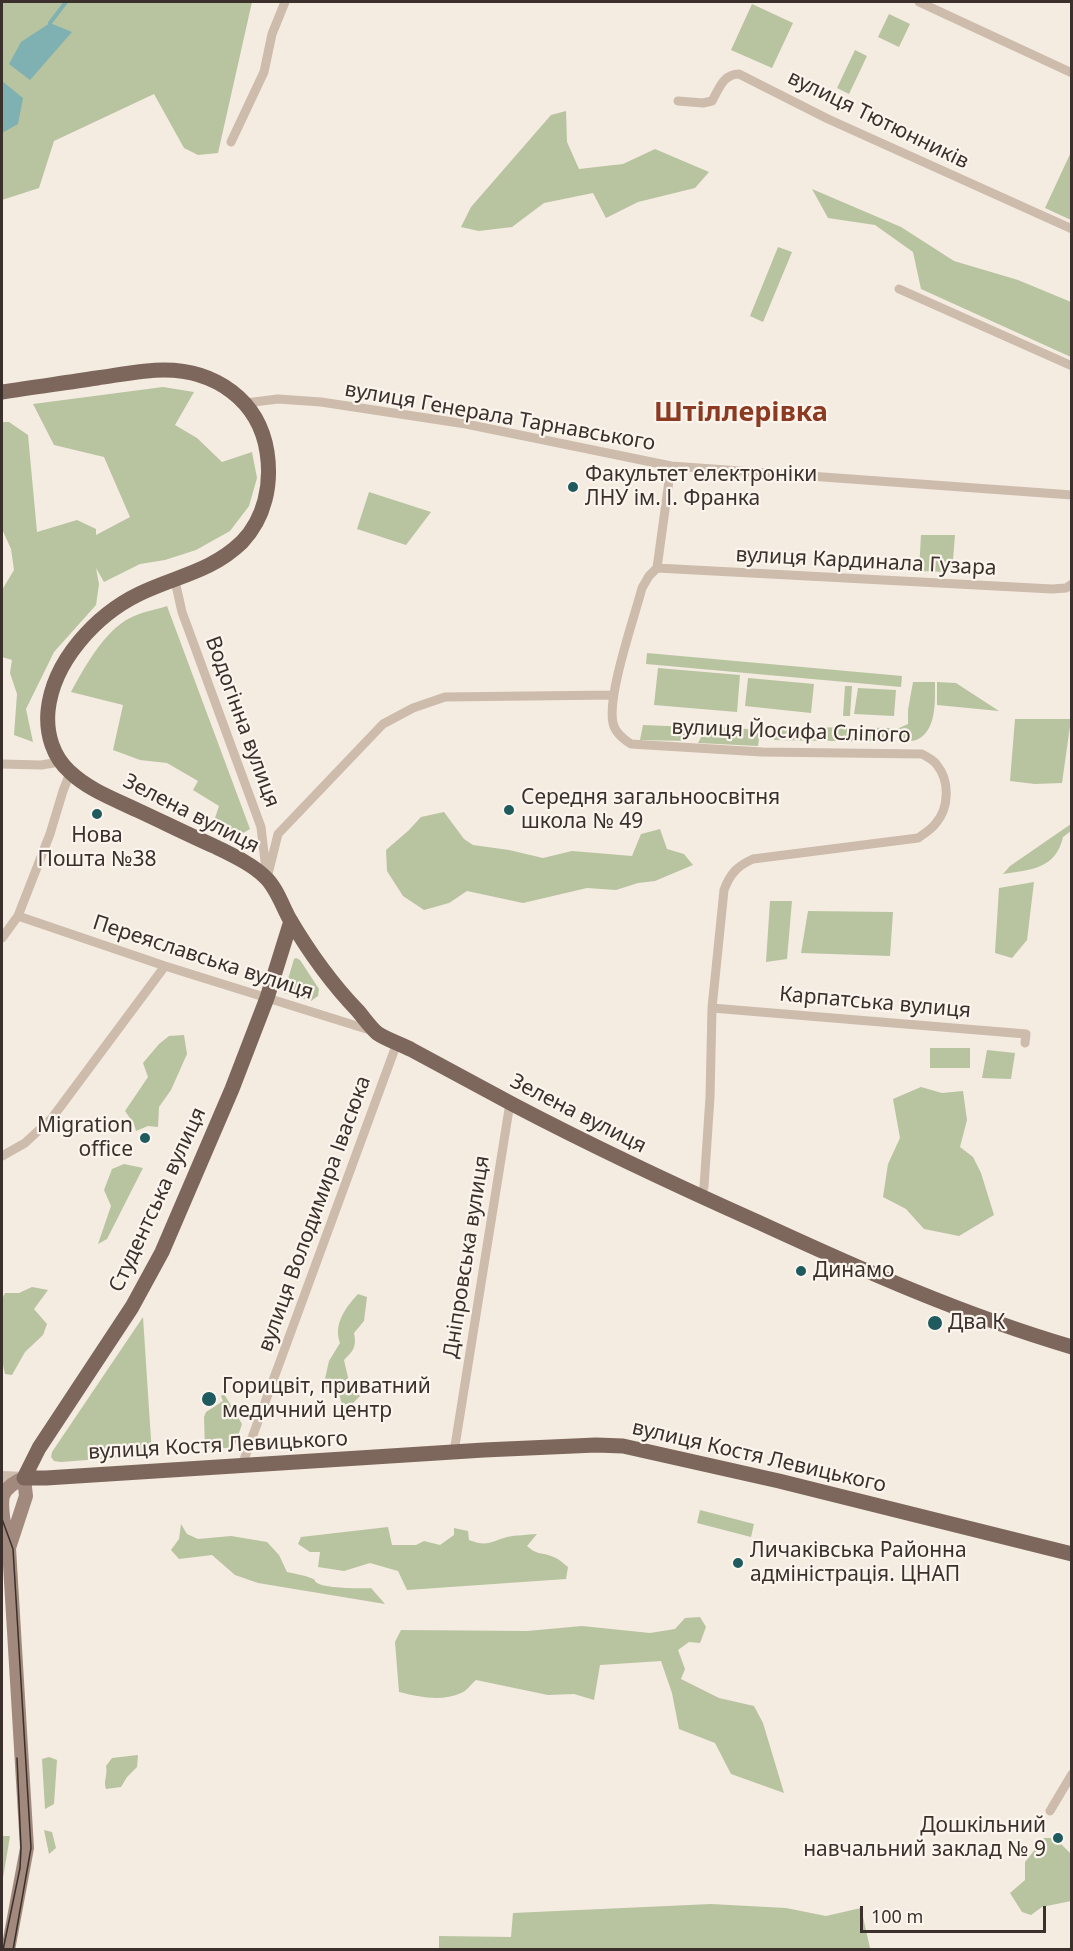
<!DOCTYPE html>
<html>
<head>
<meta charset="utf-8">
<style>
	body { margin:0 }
	#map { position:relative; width:1073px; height:1951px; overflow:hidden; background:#f4ebe1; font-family:"Noto Sans",sans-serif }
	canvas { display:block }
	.frame { position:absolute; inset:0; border:3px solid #3b302b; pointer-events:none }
	.scale { position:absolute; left:860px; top:1906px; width:186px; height:27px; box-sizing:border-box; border:3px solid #3b302b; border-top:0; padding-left:8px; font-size:18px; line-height:21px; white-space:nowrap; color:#3b302b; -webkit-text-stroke:4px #fbf5ee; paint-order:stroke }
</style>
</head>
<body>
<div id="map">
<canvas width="1073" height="1951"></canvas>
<div class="frame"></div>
<div class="scale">100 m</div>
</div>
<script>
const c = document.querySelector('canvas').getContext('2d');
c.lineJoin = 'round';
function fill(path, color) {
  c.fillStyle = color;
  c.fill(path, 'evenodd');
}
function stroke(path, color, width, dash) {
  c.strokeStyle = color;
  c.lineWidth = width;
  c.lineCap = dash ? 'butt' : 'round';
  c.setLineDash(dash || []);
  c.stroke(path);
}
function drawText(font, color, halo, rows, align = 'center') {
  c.font = font + ' "Noto Sans",sans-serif';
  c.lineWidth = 4.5;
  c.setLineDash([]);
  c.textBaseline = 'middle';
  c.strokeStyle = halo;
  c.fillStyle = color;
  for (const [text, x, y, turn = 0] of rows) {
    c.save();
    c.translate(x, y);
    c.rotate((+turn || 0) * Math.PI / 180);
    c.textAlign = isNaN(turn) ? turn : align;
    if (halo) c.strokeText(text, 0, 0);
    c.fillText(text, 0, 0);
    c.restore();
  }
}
fill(new Path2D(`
	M2,2H252L218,153L198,155L184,148L154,94L54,141L39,188L2,200Z
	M752,4L793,23L772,68L731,50Z
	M889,14L910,24L899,47L878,37Z
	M855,50L867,56L849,94L837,88Z
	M566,111L567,142L579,169L623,164L655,149L709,172L695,188L638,202L606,218L593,193L544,203L512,227L479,231L461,227L471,207L551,115Z
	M1071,152V220L1045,208Z
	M812,189L901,227L954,261L1018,280L1071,302V357L921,289L913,252L875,225L828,218Z
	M778,247L792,252L763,322L750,316Z
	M163,387L194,392L175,425L197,438L222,462L252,452L257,478L249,506L230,531L196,550L165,560L140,564L104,582L96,568L99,584L96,605L54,652L26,709L33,742L14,735L17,694L10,673L12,660L2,657V590L14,570L11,549L2,529V422H9L28,435L37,532L77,520L96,529V535L130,517L104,457L54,445L33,404Z
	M369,492L431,512L406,545L357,529Z
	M921,535H955L952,572L919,571Z
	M167,606L250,829L238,836L212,827L219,806L193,790L198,781L167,763L140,760L113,750L123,705L71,692C84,668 105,630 130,618C141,612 155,610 167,606Z
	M647,653L902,676L901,687L646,664Z
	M658,668L740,675L737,712L654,705Z
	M748,678L814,684L811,713L745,706Z
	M913,682H935C935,700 937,732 916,740C911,742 903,740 897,739V729L908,724V710Z
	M937,682L956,683L999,711L937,705Z
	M845,686H852L850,716H843Z
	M858,688L896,690L894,716L854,714Z
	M1015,719H1071L1062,783L1035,784L1010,781Z
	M643,725L692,727L687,741L640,740Z
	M707,726L760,730L758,746L698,743Z
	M774,727L894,728V742L774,740Z
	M444,812L464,839L473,845L509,850L543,858L572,851L632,856L641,834L660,829L667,849L684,854L693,865L655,881L638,883L616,890L587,888L523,903L467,891L449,903L424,910L403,896L387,871L386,850L408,831L421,817Z
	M1071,824V831L1063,837C1056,869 1030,870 1003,874L1010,866Z
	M1034,882L1027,940L1012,958L995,953L999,888Z
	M770,901H792L787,959L766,962Z
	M808,911L893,912L890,956L801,953Z
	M296,958L300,960L319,989L318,996L311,1001L284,993L294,959Z
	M184,1035L187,1054L171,1090L159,1107L158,1127L148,1126L136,1131L134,1124L125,1111L148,1077L143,1063L159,1044L169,1036Z
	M930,1048H970V1068H930Z
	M987,1050L1015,1053L1011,1079L982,1078Z
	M921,1087L942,1093L963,1091L967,1120L960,1147L973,1157L981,1173L994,1215L959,1236L924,1229L906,1209L883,1197L888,1164L900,1138L893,1099Z
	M124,1164L143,1168L107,1239L98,1244L111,1206L104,1190L112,1169Z
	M32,1287L48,1290L34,1309L47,1324L43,1335L25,1352L12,1375L5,1374L2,1360V1299L5,1293H19Z
	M358,1294L367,1297L364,1321L354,1333C357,1347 353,1351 344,1360L349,1382L360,1396L353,1403L342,1405L338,1389L326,1387L324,1383L329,1361L340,1343C333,1324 346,1307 358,1294Z
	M143,1317L152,1455L61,1462L54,1461L51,1457L52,1452Z
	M224,1394L242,1424L234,1448H205L204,1417L206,1412L223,1401L221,1396Z
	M700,1510L754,1524L751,1537L697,1523Z
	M181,1524L187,1534L198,1539L231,1536L267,1542L279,1555L287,1572C295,1574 304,1575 311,1578C318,1581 312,1580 319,1584C327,1588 361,1589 371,1588L385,1604L258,1583L235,1575L212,1555L179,1559L171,1550L179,1539Z
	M388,1527L392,1545H416L424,1541L440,1545L454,1535V1528L468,1531L469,1540C487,1547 490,1542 507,1537C516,1535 527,1535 537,1534L527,1546C537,1555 540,1552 551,1556C558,1558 563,1563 568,1567L566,1579L407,1590L398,1571L370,1563L344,1571L318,1567L320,1552H310L298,1544L301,1537Z
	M700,1617L706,1627L700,1643L689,1642L678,1650L685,1669L681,1679L719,1698L754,1706L763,1723L784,1793L731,1774L715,1743L679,1729L672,1693L661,1661L600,1665L594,1700L574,1694L548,1695L476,1680C471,1684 467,1691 461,1693C442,1702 419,1697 399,1692L395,1642L401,1630L527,1631L582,1626L650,1633L675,1629L685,1618Z
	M138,1755L137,1767L127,1777L121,1787L106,1789C103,1781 108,1775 106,1766L112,1758Z
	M49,1757L57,1760L54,1804L45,1809L42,1759Z
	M44,1830L52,1832L56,1848L49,1854Z
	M2,1836H10L2,1884Z
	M1044,1838H1055L1071,1854V1901L1042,1907L1031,1915L1022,1912L1010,1893L1025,1880V1862Z
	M711,1904L786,1908L826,1916L861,1908L870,1948L873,1949H439V1936L511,1937L513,1913Z`), '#b8c4a0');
fill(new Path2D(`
	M50,23L72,32L30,80L9,64L21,42Z
	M2,81L23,98L18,124L2,133Z`), '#7fb0b2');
stroke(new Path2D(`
	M50,23L66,2`), '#7fb0b2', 4);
stroke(new Path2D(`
	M919,2L1072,73
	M678,101L703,103L712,101C719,89 723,74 739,74L828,119L1072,229
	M231,142L264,72L272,34L285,2
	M899,289L1072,366
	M246,403L278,399L321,402L466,424L671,466L1072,495
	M671,466L657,568L649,576L642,588C634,619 607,695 613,723C615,733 623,739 631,744L762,752L922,754C927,757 934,760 937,765C950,781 949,808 936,823C932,829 924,834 918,838L753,859C737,866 730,874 724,890L712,1008L710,1097L704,1187L700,1197
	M657,568L1052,589L1066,588L1072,584
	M175,581L182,612L261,827L266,870
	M2,764L41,765L60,762
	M267,878L278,834L383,724L413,708L445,697L613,695
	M18,916L165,966L373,1031
	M2,938L18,916L50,834L63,791L70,773
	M712,1008L1026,1034L1025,1043
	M2,1156L25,1143L52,1118L165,966
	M454,1452L510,1103
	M242,1465L397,1043
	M1050,1811L1072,1774`), '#cdbbac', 9);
stroke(new Path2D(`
	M2,1477L24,1478`), '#cdbbac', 12);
stroke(new Path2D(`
	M8,1950L27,1848L9,1548C6,1536 0,1507 3,1496C6,1487 15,1482 24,1478L26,1496L9,1548`), '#a18a7d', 14);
stroke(new Path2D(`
	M2,392C33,387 65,383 97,378C119,375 142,370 164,370C215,370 259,400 267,452C272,484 265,518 242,542C211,572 176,576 139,594C96,615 53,661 48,711C46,734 53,757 70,772C89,790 114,799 137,810C163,822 189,835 216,847C232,855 252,864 265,877C276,887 282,905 289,918C309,952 331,983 358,1011C364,1018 370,1027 377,1033C387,1040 401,1044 412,1050C446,1068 480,1087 514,1105C594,1147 675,1185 758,1222C860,1269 963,1315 1072,1347
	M291,921L267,998L232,1089L162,1252L132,1307L39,1448L24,1478H46L484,1450L596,1445L623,1446L779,1481L1072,1554`), '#7d675c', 15);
stroke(new Path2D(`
	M2,1519L13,1549L31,1848L13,1950
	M3,1950L20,1868L21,1848L17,1758`), '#3b302b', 1.5);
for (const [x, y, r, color] of [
	[573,487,6,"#1f5a5e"],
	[509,810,6,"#1f5a5e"],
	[97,814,6,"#1f5a5e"],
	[145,1138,6,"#1f5a5e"],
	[801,1271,6,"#1f5a5e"],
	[935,1323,8,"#1f5a5e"],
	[209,1399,8,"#1f5a5e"],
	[738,1563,6,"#1f5a5e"],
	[1058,1838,6,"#1f5a5e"]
]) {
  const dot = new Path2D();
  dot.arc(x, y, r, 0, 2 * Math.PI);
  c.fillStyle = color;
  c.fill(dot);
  stroke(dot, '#fbf5ee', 2);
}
drawText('21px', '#3b302b', '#fbf5ee', [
	["вулиця Тютюнників",878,120,26],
	["вулиця Генерала Тарнавського",500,417,10],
	["вулиця Кардинала Гузара",866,562,3],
	["Водогінна вулиця",242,722,70],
	["вулиця Йосифа Сліпого",791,732,2],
	["Зелена вулиця",191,814,27],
	["Переяславська вулиця",203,958,18],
	["Карпатська вулиця",875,1003,5],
	["Зелена вулиця",578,1114,27],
	["Студентська вулиця",158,1200,-65],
	["вулиця Володимира Івасюка",315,1214,-70],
	["Дніпровська вулиця",467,1257,-81],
	["вулиця Костя Левицького",218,1446,-3],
	["вулиця Костя Левицького",759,1457,13]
]);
drawText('21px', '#3b302b', '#fbf5ee', [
	["Факультет електроніки",585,475],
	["ЛНУ ім. І. Франка",585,499],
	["Середня загальноосвітня",521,798],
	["школа № 49",521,822],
	["Нова",97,836,"center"],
	["Пошта №38",97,860,"center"],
	["Migration",133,1126,"right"],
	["office",133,1150,"right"],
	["Динамо",813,1271],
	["Два К",948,1323],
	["Горицвіт, приватний",222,1387],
	["медичний центр",222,1411],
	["Личаківська Районна",750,1551],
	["адміністрація. ЦНАП",750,1575],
	["Дошкільний",1046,1826,"right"],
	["навчальний заклад № 9",1046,1850,"right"]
], 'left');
drawText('bold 27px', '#8c3b22', '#fbf5ee', [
	["Штіллерівка",741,413]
]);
</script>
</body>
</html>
